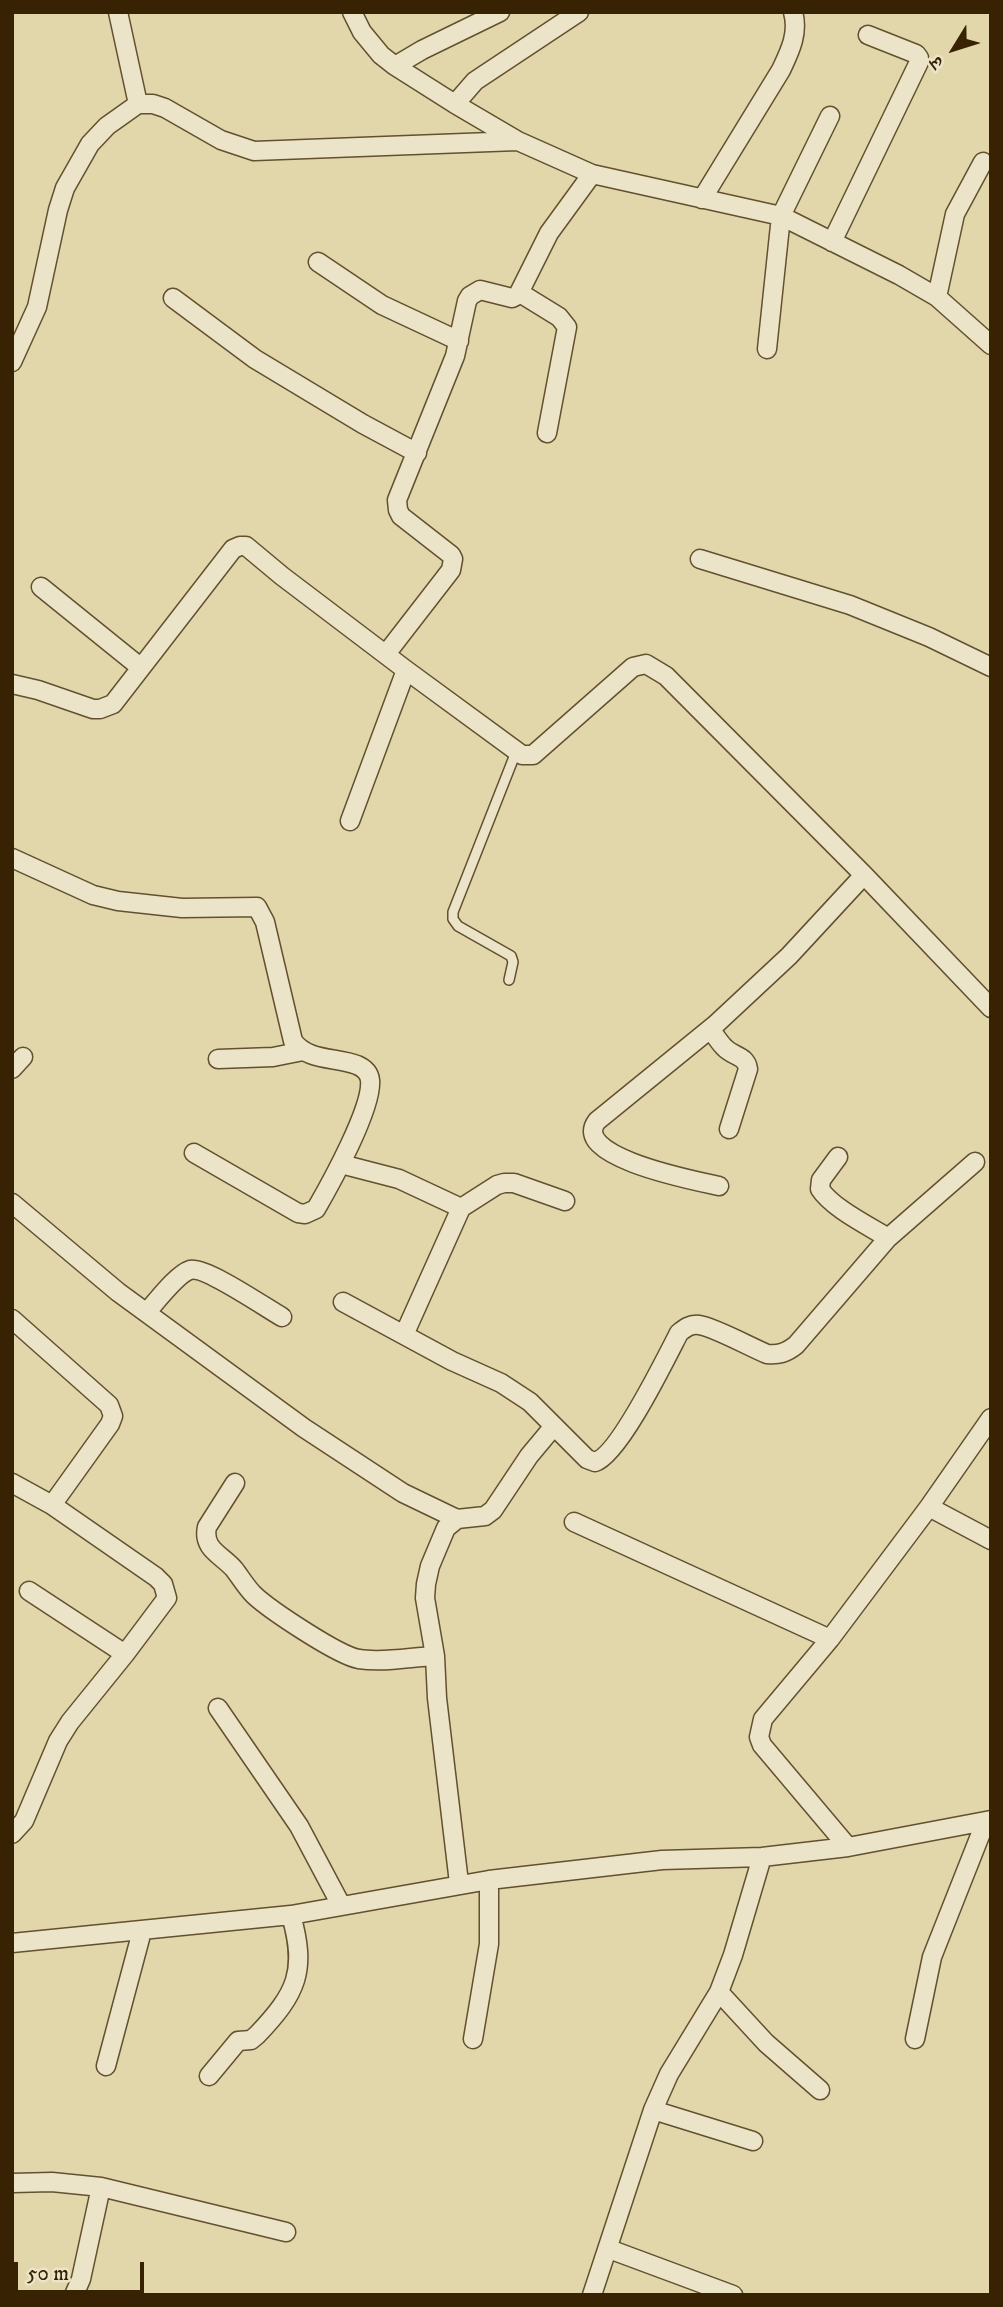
<!DOCTYPE html>
<html>
<head>
<meta charset="utf-8">
<style>
	body { margin:0 }
	#map { position:relative; width:1003px; height:2307px; overflow:hidden; background:#e2d6ab; font-family:"IM FELL DW Pica","Noto Serif Devanagari",serif }
	canvas { display:block }
	.frame { position:absolute; inset:0; border:14px solid #372304; pointer-events:none }
	.north { position:absolute; left:919px; top:14px; width:70px; height:70px; -webkit-text-stroke:5px #ece4c8; paint-order:stroke; rotate:232deg; font-size:19px; font-weight:700; line-height:28px; text-align:center; color:#372304 }
	.north::after { content:''; display:block; margin:auto; width:24px; height:32px; background:#372304; clip-path:polygon(50% 0,100% 100%,50% 72%,0 100%) }
	.scale { position:absolute; left:14px; top:2262px; width:130px; height:32px; box-sizing:border-box; border:4px solid #372304; border-top:0; padding-left:9px; font-size:21px; line-height:24px; white-space:nowrap; color:#372304; -webkit-text-stroke:5px #ece4c8; paint-order:stroke }
</style>
</head>
<body>
<div id="map">
<canvas width="1003" height="2307"></canvas>
<div class="frame"></div>
<div class="north">उ</div>
<div class="scale">50 m</div>
</div>
<script>
const c = document.querySelector('canvas').getContext('2d');
c.lineJoin = 'round';
function stroke(path, color, width, dash) {
  c.strokeStyle = color;
  c.lineWidth = width;
  c.lineCap = dash ? 'butt' : 'round';
  c.setLineDash(dash || []);
  c.stroke(path);
}
const lane = new Path2D(`
	M509,980L513,962L511,956L458,926L453,919V912L516,752`);
const street = new Path2D(`
	M118,12L138,104
	M352,12L362,32L381,55L395,66L455,104L518,141L592,174L781,216L899,275L937,297L991,345
	M395,66L422,50L500,12
	M455,104L475,81L579,12
	M702,199L781,70C790,51 799,33 793,12
	M832,242L919,62V58L916,54L868,35
	M318,262L382,305L459,341
	M520,293L559,317L567,327L547,433
	M937,297L955,214L983,162
	M173,298L255,359L363,424L417,453
	M767,349L781,216L830,116
	M12,362L37,307L58,210L65,188L90,144L107,126L138,104H153L165,108L221,140L254,151L517,141
	M700,559L850,605L929,637L991,667
	M41,587L140,667
	M386,654L451,570L453,559L451,555L401,516L398,510L397,500L455,356L467,301L470,296L480,290L512,298L518,295L549,233L592,174
	M12,684L38,690L93,709H100L113,704L233,549L240,546H246L282,576L406,670L522,755H533L633,667L646,664L666,676L864,875L991,1008
	M350,821L406,670
	M12,858L93,895L118,901L182,908L257,907L265,922L293,1041C307,1061 336,1057 357,1065C364,1068 369,1072 370,1080C373,1107 331,1183 316,1209L305,1214L298,1213L194,1153
	M710,1029C715,1035 719,1042 724,1047C733,1057 746,1055 748,1069L729,1129
	M218,1059L273,1057L303,1051
	M12,1069L23,1057
	M838,1157L821,1180L820,1189C832,1208 869,1226 888,1238
	M341,1164L399,1179L461,1208
	M719,1186C697,1181 569,1157 597,1121L715,1025L789,956L864,875
	M12,1203L118,1292L304,1428L403,1493L457,1519
	M343,1302L452,1361L501,1383L530,1402L587,1459L595,1462C619,1455 666,1358 679,1333C685,1328 690,1324 699,1325C714,1327 750,1347 767,1354C779,1355 786,1353 796,1345L888,1238L975,1162
	M147,1312C156,1302 177,1274 190,1270C205,1266 266,1308 282,1317
	M12,1319L109,1405L113,1416L110,1424L52,1505
	M404,1335L461,1208L497,1185L504,1183H514L565,1201
	M12,1483L52,1505L156,1577L163,1584L167,1598L125,1654L70,1722L58,1741L24,1821L12,1834
	M235,1483L207,1527C202,1549 222,1555 234,1569C241,1578 246,1587 254,1595C270,1610 339,1656 359,1659C383,1663 411,1657 435,1656
	M929,1507L991,1540
	M574,1522L830,1639
	M29,1591L125,1654
	M218,1708L299,1826L341,1905
	M848,1847L762,1745L759,1737L763,1719L830,1639L929,1507L991,1418
	M459,1883L437,1698L435,1656L425,1598L426,1584L430,1566L446,1528L457,1519L485,1516L493,1510L529,1456L554,1426
	M12,1943L291,1915L489,1880L662,1860L762,1857L848,1847L991,1820
	M719,1992L766,2043L820,2090
	M473,2039L489,1944V1880
	M915,2039L932,1957L985,1823
	M106,2066L142,1931
	M209,2076L238,2041L251,2040L257,2035C297,1993 307,1971 291,1915
	M653,2110L753,2141
	M12,2183L52,2182L101,2187L286,2232
	M609,2249L733,2295
	M74,2295L81,2279L101,2187
	M592,2295L653,2110L669,2074L719,1992L733,1955L762,1857`);
stroke(lane, '#62502e', 12);
stroke(street, '#62502e', 21);
stroke(lane, '#ece4c8', 9);
stroke(street, '#ece4c8', 18);
</script>
</body>
</html>
